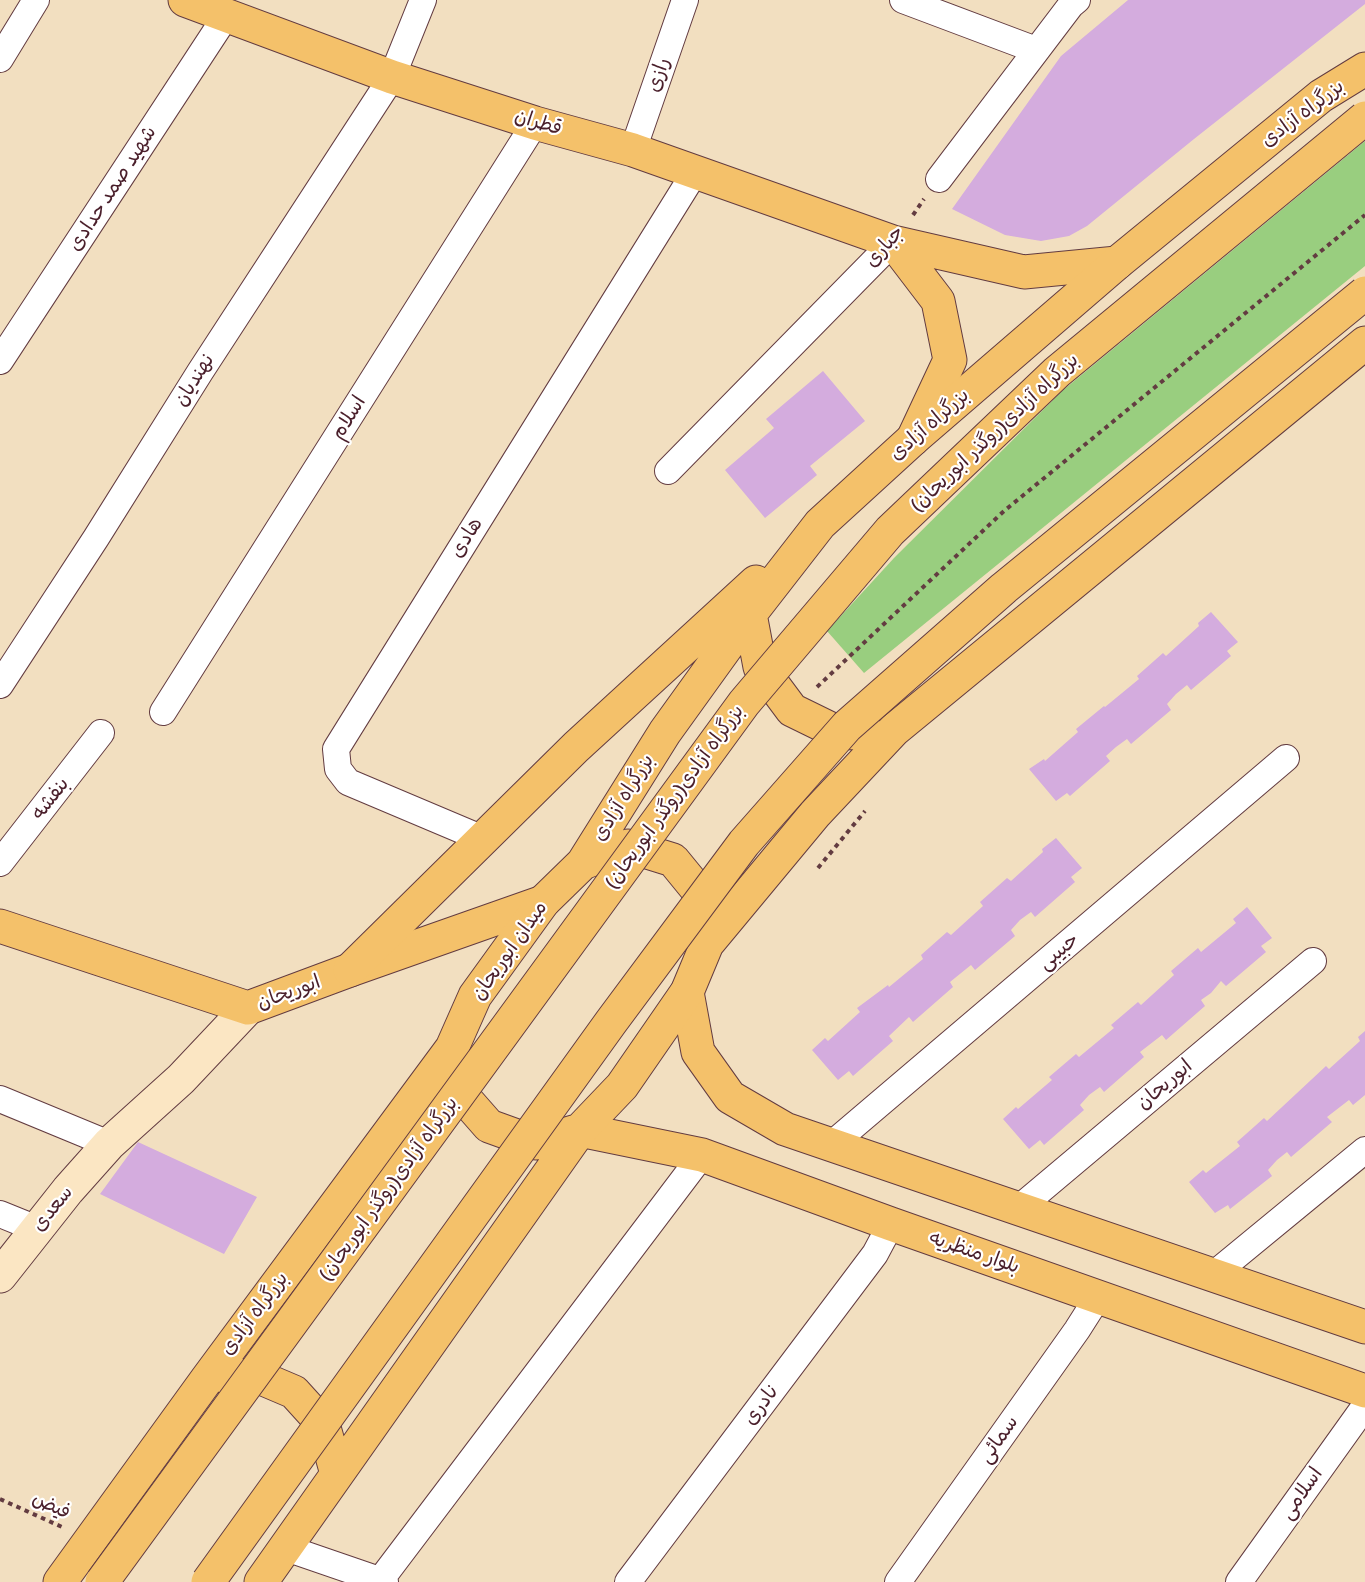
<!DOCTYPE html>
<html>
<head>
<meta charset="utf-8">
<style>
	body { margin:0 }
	canvas { display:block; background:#f2dfc0 }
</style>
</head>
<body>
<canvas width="1365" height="1582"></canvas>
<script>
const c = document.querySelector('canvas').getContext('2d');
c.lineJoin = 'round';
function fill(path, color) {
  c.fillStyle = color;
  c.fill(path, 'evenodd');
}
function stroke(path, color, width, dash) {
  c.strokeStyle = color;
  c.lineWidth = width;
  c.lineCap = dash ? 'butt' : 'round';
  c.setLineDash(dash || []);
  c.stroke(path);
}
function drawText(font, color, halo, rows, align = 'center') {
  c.font = font + ' Itim,"Playpen Sans Arabic",sans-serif';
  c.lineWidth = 4.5;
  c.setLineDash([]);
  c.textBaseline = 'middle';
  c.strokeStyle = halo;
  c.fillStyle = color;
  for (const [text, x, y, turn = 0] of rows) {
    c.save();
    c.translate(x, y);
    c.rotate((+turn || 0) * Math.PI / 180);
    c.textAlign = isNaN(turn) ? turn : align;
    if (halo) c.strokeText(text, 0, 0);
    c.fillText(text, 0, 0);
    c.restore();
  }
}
fill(new Path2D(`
	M1365,141V266L864,673L827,631L894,558L1062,391Z`), '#99ce7f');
fill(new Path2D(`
	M1128,0H1365V4L1194,139L1087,226L1069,236L1041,241L1005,235L952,209L1061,56Z
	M823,371L865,421L810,466L817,475L765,518L725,470L774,428L766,419Z
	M1211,612L1238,642L1227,651L1231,656L1191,690L1187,685L1176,694L1167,704L1171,710L1131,744L1127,739L1116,747L1106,756L1110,761L1070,796L1067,793L1056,801L1029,769L1044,759L1045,761L1078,732L1076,729L1104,706L1105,707L1139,679L1137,676L1163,653L1166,656L1199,626L1198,623Z
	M1056,838L1082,868L1071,877L1075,882L1035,917L1031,912L1020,920L1011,930L1015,936L975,970L971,965L950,982L953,987L913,1022L909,1017L889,1036L893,1041L853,1076L849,1071L838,1080L812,1050L825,1038L828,1041L860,1012L857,1008L888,985L889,987L923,959L921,955L947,932L951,935L983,906L980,902L1007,878L1011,881L1043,852L1042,849Z
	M1247,907L1272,938L1261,946L1266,952L1226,986L1221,981L1211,993L1201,1000L1205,1006L1166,1040L1162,1035L1140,1052L1144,1057L1104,1092L1100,1087L1089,1095L1080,1105L1084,1110L1044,1145L1040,1140L1029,1149L1003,1119L1016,1107L1018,1109L1052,1080L1049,1077L1076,1054L1079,1057L1114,1028L1111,1025L1138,1002L1141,1005L1174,975L1171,971L1198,948L1201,952L1236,923L1233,919Z
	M1365,1031V1095L1353,1105L1349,1100L1327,1117L1332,1122L1291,1157L1287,1152L1277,1160L1268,1170L1272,1176L1230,1209L1228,1205L1215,1213L1189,1182L1203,1170L1206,1173L1240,1146L1237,1142L1264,1118L1267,1121L1326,1066L1329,1069L1360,1041L1358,1037Z
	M138,1142L257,1197L224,1254L100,1194Z`), '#d4acde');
const minor = new Path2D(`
	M903,0L1036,50
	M0,59L36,0
	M633,150L685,0
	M939,179L1071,5L1077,0
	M0,361L226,16
	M668,471L893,242
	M0,685L96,538L200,372L392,77L423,0
	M163,712L535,123
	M483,839L348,782L338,769L336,749L695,172
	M0,863L101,733
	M0,1099L109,1144
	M831,1145L1286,758
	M1018,1209L1313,961
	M0,1214L37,1229
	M1213,1275L1365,1150
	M286,1548L385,1582
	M379,1582L702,1155
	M628,1582L875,1254L891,1224
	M898,1582L1077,1330L1098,1297
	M1239,1582L1365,1406`);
const secondary = new Path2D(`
	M0,1276L68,1190L109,1144L181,1079L248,1008`);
const primary = new Path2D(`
	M185,0L392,77L535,123L633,150L893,242
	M913,439L950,360L938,301L893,242L1024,272L1117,263
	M0,926L248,1008L350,970L543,902
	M687,992L698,1052L730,1097L785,1129L1365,1327
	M580,1130L702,1155L891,1224L1365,1391`);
const trunk = new Path2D(`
	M750,614L760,667L792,710L839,733L867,732
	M628,846L673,860L700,893L707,944L687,992L622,1086L580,1130L536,1143L489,1126L460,1093L452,1048L475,996L543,902L583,863Z
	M583,863L665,732L750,614L820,524L913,439L1117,263L1321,96L1365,69
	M707,944L815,814L894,730L1365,343
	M350,970L576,747L756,582
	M226,1377L254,1375L294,1392L323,1424L337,1474
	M60,1582L207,1379L452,1048
	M261,1582L580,1130`);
stroke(minor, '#633c41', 28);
stroke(secondary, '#633c41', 35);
stroke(primary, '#633c41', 35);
stroke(trunk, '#633c41', 35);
stroke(new Path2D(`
	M913,215L924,199
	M817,687L1004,511L1365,215
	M818,868L865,811
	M0,1499L62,1527`), '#633c41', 4, [4.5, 4.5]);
stroke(minor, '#fff', 26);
stroke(secondary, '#fbe6c3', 33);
stroke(primary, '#f4c16a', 33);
stroke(trunk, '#f4c16a', 33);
const trunkBridge = new Path2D(`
	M102,1582L744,703L890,531L1057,372L1365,118
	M208,1582L611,1022L744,843L847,726L1004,588L1365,293`);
stroke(trunkBridge, '#633c41', 35, []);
stroke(trunkBridge, '#f4c16a', 33);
drawText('20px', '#4a1f2b', '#fff', [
	["رازی",659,75,-71],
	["بزرگراه آزادی",1303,114,-37],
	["قطران",538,123,17],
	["شهید صمد حدادی",113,189,-57],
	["جباری",885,247,-49],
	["نهندیان",195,380,-58],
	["اسلام",349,418,-58],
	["بزرگراه آزادی",930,425,-41],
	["بزرگراه آزادی(روگذر ابوریحان)",995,433,-43],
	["هادی",467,538,-58],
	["بزرگراه آزادی(روگذر ابوریحان)",675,797,-54],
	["بزرگراه آزادی",624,798,-58],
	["بنفشه",51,799,-52],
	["میدان ابوریحان",510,951,-55],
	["حبیبی",1059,952,-40],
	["ابوریحان",289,993,-20],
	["ابوریحان",1165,1085,-40],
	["بزرگراه آزادی(روگذر ابوریحان)",389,1189,-54],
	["سعدی",53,1209,-51],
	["بلوار منظریه",974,1253,19],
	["بزرگراه آزادی",255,1314,-53],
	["نادری",762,1405,-53],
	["سمائی",999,1440,-55],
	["اسلامی",1302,1494,-55],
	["فیض",51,1506,25]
]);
</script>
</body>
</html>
